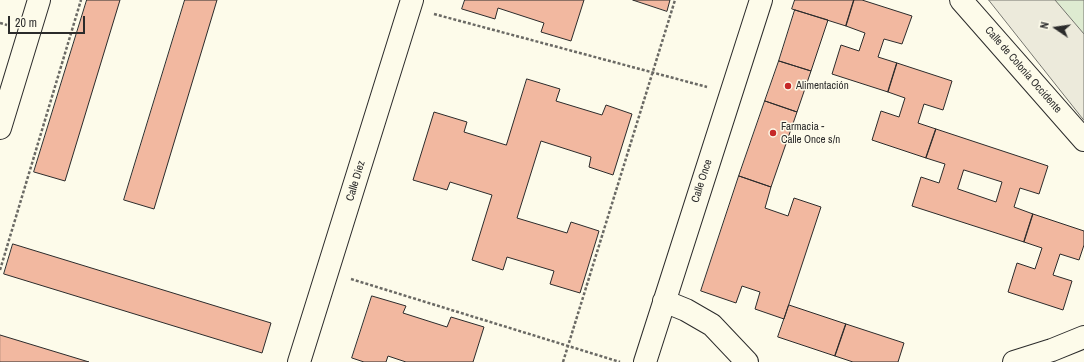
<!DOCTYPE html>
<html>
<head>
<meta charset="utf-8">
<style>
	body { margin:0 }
	#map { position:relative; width:1084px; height:362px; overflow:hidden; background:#fdfbea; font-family:"Archivo Narrow",sans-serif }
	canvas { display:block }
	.north { position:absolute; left:1036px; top:8px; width:40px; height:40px; -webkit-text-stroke:3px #fdfbea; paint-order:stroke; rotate:283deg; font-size:11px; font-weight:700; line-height:16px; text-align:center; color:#2b2b2b }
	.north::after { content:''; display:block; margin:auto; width:14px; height:18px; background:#2b2b2b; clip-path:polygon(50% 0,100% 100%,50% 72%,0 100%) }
	.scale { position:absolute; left:8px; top:16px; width:77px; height:18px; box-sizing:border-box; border:2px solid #2b2b2b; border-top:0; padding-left:5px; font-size:12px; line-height:14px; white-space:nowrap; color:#2b2b2b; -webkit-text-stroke:3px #fdfbea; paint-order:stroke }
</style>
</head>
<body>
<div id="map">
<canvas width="1084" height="362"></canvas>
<div class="north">N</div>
<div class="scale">20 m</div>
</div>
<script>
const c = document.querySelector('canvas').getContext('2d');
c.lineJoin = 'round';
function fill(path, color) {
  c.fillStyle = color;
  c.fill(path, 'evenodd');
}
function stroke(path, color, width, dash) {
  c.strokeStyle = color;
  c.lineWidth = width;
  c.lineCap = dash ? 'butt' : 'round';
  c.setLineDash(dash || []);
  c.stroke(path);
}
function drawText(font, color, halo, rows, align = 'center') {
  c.font = font + ' "Archivo Narrow",sans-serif';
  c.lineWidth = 3;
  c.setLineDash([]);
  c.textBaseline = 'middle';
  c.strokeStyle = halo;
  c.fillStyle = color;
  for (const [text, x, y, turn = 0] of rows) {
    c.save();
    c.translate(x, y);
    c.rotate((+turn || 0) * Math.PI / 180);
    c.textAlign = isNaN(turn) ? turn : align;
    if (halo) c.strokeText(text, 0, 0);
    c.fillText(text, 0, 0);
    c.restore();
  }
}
const green = new Path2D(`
	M1045,0H1084V46Z`);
fill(green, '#deebd1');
stroke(green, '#74746e', 1);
const parking = new Path2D(`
	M989,0H1055L1084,34V120Z`);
fill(parking, '#eceadb');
stroke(parking, '#74746e', 1);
const building = new Path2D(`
	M87,0H120L65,181L34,172Z
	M185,0H217L154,209L124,200Z
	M465,0H584L571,41L541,32L544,23L498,8L495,19L462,9Z
	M633,0H670L667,11Z
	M795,0H854L846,26L792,9Z
	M854,0H862L912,16L902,44L884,39L878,57L897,63L888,92L832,74L841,45L859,51L865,33L846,26Z
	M795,10L828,20L811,71L779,61Z
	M779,61L811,71L797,112L765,101Z
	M897,63L952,81L943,110L924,104L918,123L936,129L926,158L872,140L881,111L899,117L905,98L888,92Z
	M527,79L560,89L556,101L602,115L606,105L632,114L613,175L589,167L591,157L541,141L517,218L567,233L571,222L599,231L580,293L550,284L554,271L507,257L503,270L472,260L492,195L450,182L447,190L413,180L434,112L467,122L464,132L506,145Z
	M765,101L797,112L771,187L739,176Z
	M936,129L1048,166L1039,194L1020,188L1014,207L1033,214L1024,242L912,206L921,177L939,183L945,164L926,158ZM964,170L1002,182L996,202L958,189Z
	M739,176L771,187L765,208L788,216L794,198L821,207L784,319L755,309L760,292L742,286L736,303L701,291Z
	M1033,214L1084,231V245L1079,260L1060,254L1053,275L1072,281L1063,310L1008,292L1017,263L1035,269L1042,248L1024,242Z
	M13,244L271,323L262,353L4,274Z
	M372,296L406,306L403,313L447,327L451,317L484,327L473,362H406L388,356L386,362H364L352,358Z
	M789,305L846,324L835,356L778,337Z
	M846,324L904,343L898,362H853L835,356Z
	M0,335L89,362H0Z`);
fill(building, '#f2b8a0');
stroke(building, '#2b2b2b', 1);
const minor = new Path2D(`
	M961,0L1084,140
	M0,128L39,0
	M664,301L686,310L712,325L747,362
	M299,362L412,0
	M645,362L761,0
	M1014,362L1052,350L1084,337`);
stroke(minor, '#2b2b2b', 24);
stroke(new Path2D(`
	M434,14L707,87
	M0,23L7,25
	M0,270L81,0
	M351,279L620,362
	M563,362L675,0`), '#6a6964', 2.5, [3, 2]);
stroke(minor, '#fdfbea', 22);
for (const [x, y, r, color] of [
	[788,86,4,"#c62828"],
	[773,133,4,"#c62828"]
]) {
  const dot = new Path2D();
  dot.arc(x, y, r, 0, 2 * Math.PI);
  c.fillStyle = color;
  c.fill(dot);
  stroke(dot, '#fdfbea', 1.5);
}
drawText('11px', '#2b2b2b', '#fdfbea', [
	["Calle de Colonia Occidente",1023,70,49],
	["Calle Diez",356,181,-73],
	["Calle Once",702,181,-72]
]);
drawText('11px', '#2b2b2b', '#fdfbea', [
	["Alimentación",796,86],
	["Farmacia -",781,127],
	["Calle Once s/n",781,140]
], 'left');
</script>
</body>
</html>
